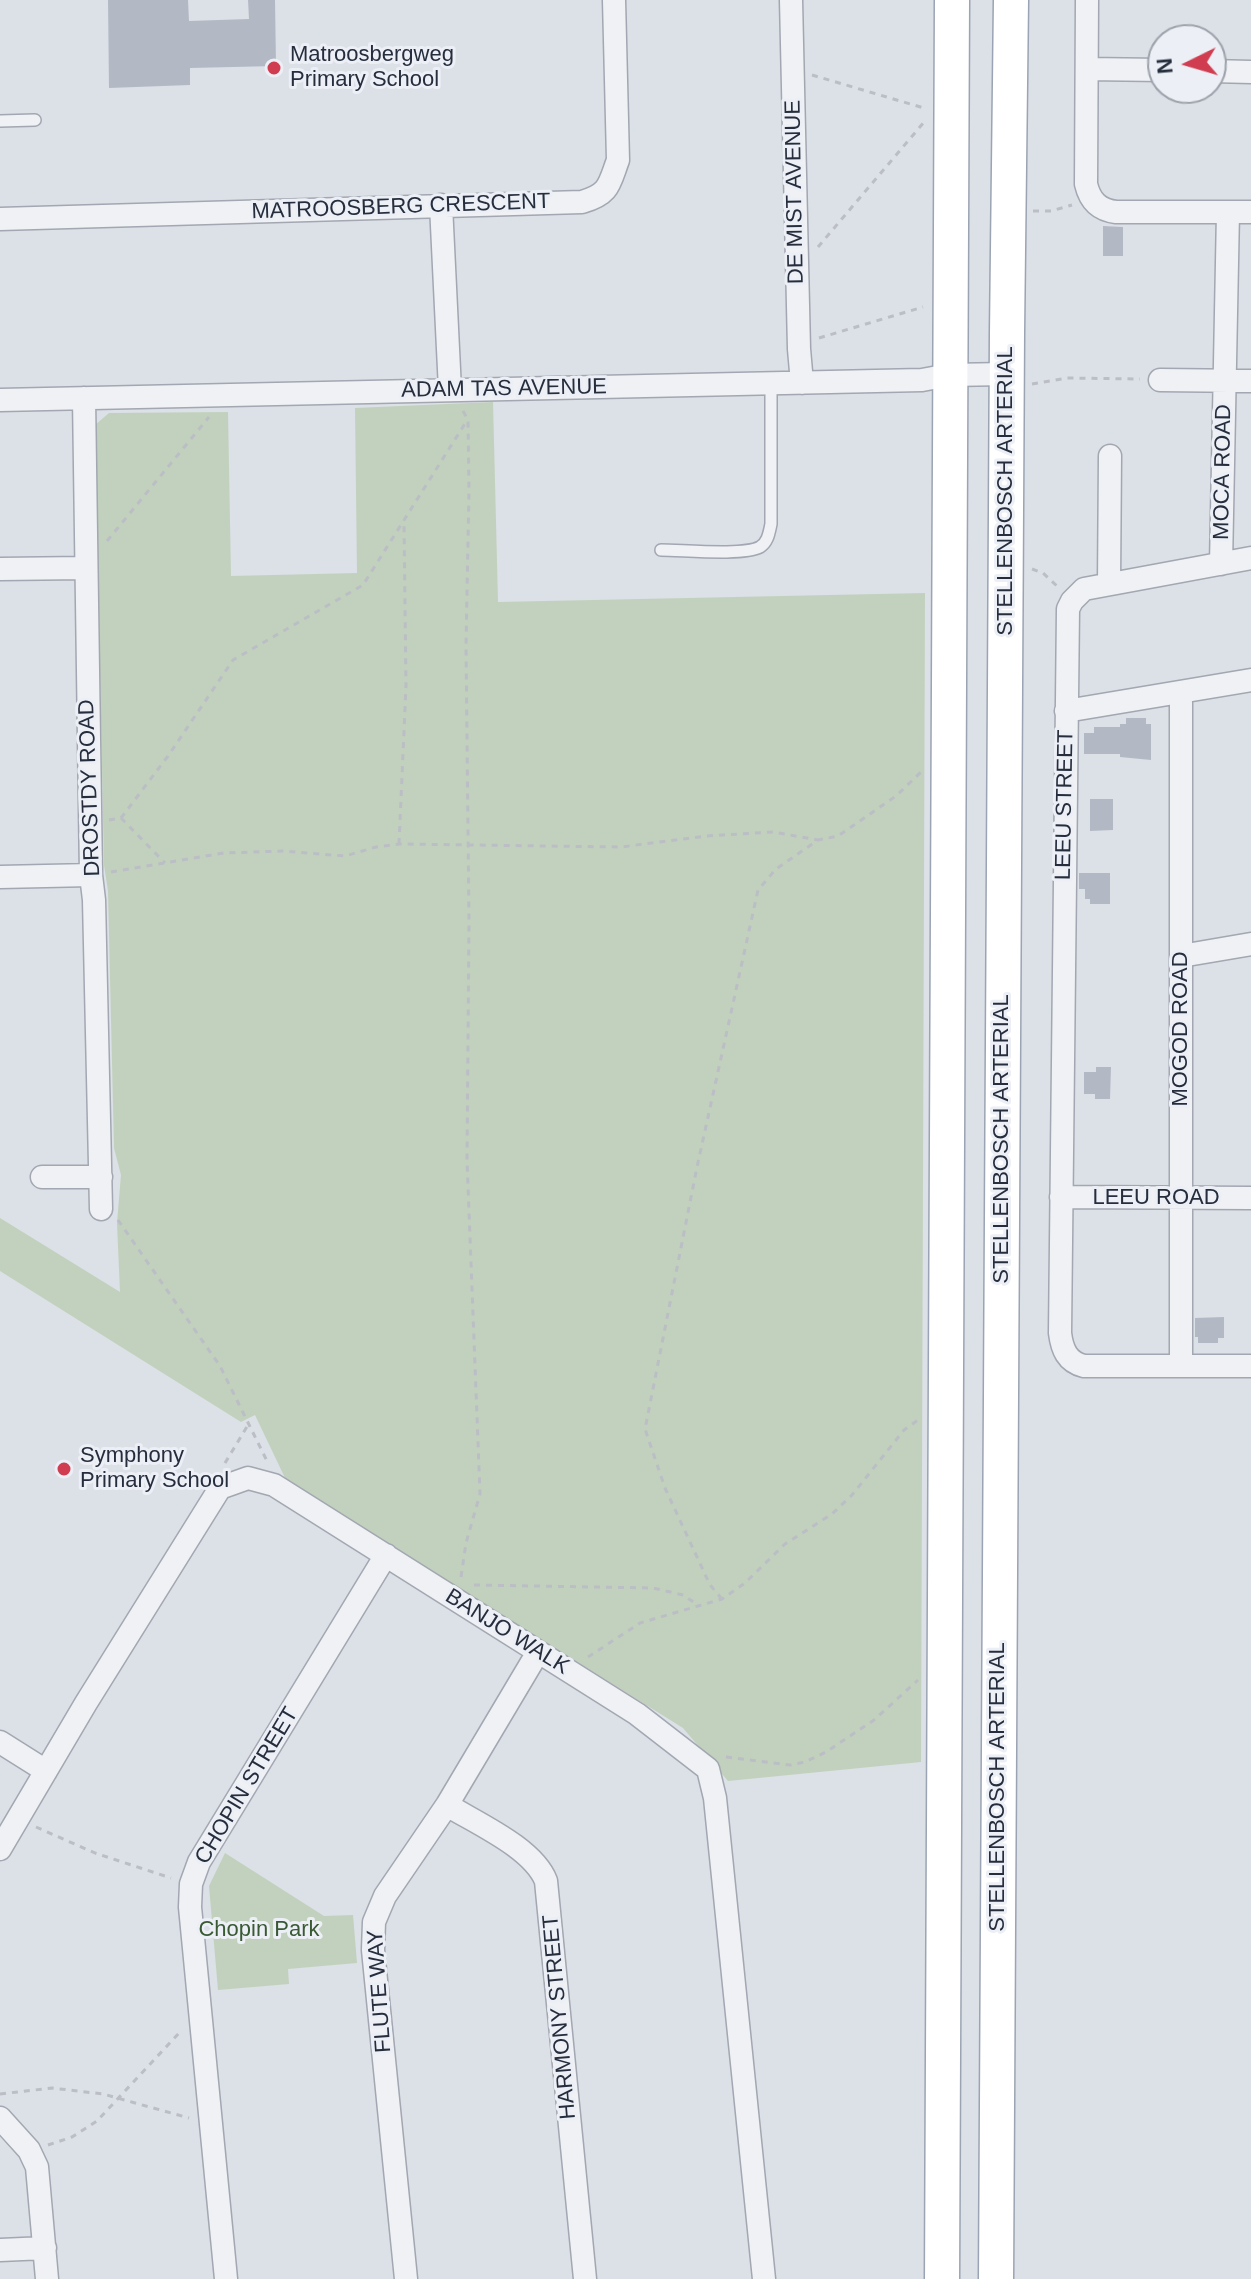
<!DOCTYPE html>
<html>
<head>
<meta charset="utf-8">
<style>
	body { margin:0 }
	#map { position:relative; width:1251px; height:2279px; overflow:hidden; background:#dce0e7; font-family:Arial,sans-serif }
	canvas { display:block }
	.north { position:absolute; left:1147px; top:24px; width:80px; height:80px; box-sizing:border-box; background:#eceff5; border:2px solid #9da2ab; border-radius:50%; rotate:265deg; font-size:22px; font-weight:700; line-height:32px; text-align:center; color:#262e3d }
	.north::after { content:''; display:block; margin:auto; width:28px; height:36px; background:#d03d50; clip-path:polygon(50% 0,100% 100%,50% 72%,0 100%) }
</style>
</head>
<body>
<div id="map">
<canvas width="1251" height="2279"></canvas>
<div class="north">N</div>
</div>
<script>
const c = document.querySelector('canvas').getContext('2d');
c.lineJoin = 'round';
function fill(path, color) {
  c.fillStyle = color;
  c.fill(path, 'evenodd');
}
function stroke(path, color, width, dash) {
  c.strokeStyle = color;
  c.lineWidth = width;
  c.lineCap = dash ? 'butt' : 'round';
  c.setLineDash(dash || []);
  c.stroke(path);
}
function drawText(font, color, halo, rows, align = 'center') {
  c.font = font + ' Arial,sans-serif';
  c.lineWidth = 6;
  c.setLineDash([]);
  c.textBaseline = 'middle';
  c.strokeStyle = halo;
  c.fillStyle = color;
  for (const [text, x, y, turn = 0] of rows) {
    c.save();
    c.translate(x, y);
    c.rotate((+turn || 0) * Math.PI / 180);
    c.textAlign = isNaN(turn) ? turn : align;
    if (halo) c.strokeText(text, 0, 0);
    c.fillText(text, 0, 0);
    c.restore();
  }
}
fill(new Path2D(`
	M493,402L498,602L925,593L921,1762L728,1781L683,1728L286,1480L255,1415L241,1422L0,1271V1218L120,1292L117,1223L121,1175L114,1148L108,891L104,865L95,425L109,413L228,412L231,576L357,573L355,408Z
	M225,1853L324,1916L353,1915L357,1963L288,1969L289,1984L218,1990L209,1886Z`), '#c2d1bd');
fill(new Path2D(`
	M108,0H188L189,21L249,19L248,0H275L276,66L190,68V85L109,88Z
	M1103,226L1123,227V256H1103Z
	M1126,718H1146V724H1151V760L1120,757V754H1084V733H1094V727H1120V724H1126Z
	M1090,799H1113V830L1090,831Z
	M1079,873H1110V904H1090V899H1085V889H1079Z
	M1096,1067H1111L1110,1099H1095V1094H1084V1072H1096Z
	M1224,1317V1338H1218V1343H1198V1337H1195V1318Z`), '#b3b9c4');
const service = new Path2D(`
	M0,121L35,120
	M661,550C683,550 743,556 760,547C768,542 769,533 771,524V383`);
const minor = new Path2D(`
	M791,0L799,349L802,383
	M1087,0L1086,184C1090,201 1099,210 1116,212H1251
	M1087,69L1163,70
	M1211,71L1251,72
	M441,205L450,390
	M0,219L582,202C610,194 609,184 618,160L614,0
	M1160,380L1251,381
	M84,398L91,875L94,900L101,1209
	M0,400L922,380L949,375L1006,374
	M1251,558L1084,589L1072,601L1068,609L1060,1333C1062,1349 1067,1362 1084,1366H1251
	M1221,564L1228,212
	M0,569L84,568
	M1109,583L1110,456
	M1181,692V1366
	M1066,711L1251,680
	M0,877L91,875
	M1181,956L1251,944
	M42,1177H101
	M1061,1197L1251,1198
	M0,1742L46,1771
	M447,1805C478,1824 533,1848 546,1881L585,2279
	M0,1849L86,1703L220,1488L248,1478L274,1485L637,1714L708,1769L715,1798L764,2279
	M0,2118L29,2150L37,2167L47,2279
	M0,2250L45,2248
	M226,2279L190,1907L191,1884L199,1862L386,1555
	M406,2279L373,1950L374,1922L385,1896L447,1805L538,1652`);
const primary = new Path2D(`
	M942,2279L952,0
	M996,2279L1007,333L1011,0`);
stroke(service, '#a2a7b1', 14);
stroke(minor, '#a2a7b1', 25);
stroke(primary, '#9ba4b3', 37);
stroke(new Path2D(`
	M812,75L924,108
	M1033,211H1051L1072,205
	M818,247L925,121
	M819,338L923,307
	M1032,384L1067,378L1140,379
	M107,541L209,417
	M1032,569L1043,573L1058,587
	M121,818L165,863
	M109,820L121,818L168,756L233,660L363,585L466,422
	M399,844L406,686L404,524
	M111,872L224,853L283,851L345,856L376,847L399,844L621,847L706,836L773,832L818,840
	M118,1220L220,1366L267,1461
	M225,1463L248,1425
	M461,1577L466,1543L480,1494L467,1160L469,922L466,645L469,491L468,420L462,409
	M474,1585L653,1588L683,1595L698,1605
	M722,1599L710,1585L665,1488L645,1429L697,1167L758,890L776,869L818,840L838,836L896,796L922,771
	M588,1657L640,1623L722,1599L745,1583L785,1544L832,1514L852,1495L904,1430L918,1420
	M726,1757L790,1765L805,1762L826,1752L874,1720L918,1680
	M36,1827L95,1853L171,1878
	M0,2094L52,2088L103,2094L189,2118
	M48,2145L72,2137L97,2121L180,2032`), '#bbbec5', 3, [6, 6]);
stroke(service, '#eff1f5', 11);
stroke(minor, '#eff1f5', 22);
stroke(primary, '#fff', 34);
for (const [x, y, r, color] of [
	[274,68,8,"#d03d50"],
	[64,1469,8,"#d03d50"]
]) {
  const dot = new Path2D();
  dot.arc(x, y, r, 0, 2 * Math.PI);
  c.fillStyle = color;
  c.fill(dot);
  stroke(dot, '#eceff5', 3);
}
drawText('22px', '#262e3d', '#eceff5', [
	["Matroosbergweg",290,55],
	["Primary School",290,80],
	["Symphony",80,1456],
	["Primary School",80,1481]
], 'left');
drawText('22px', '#262e3d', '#eceff5', [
	["DE MIST AVENUE",795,192,-91],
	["MATROOSBERG CRESCENT",401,207,-2],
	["ADAM TAS AVENUE",504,389,-1],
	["MOCA ROAD",1223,472,-89],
	["STELLENBOSCH ARTERIAL",1006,491,-90],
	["DROSTDY ROAD",90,788,-92],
	["LEEU STREET",1065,805,-89],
	["MOGOD ROAD",1181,1029,-90],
	["STELLENBOSCH ARTERIAL",1002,1139,-90],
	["LEEU ROAD",1156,1198],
	["BANJO WALK",507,1632,32],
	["CHOPIN STREET",247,1786,-59],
	["STELLENBOSCH ARTERIAL",998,1787,-90],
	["FLUTE WAY",380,1991,-94],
	["HARMONY STREET",560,2017,-95]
]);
drawText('22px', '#395933', '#eceff5', [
	["Chopin Park",259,1930]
]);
</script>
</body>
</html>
